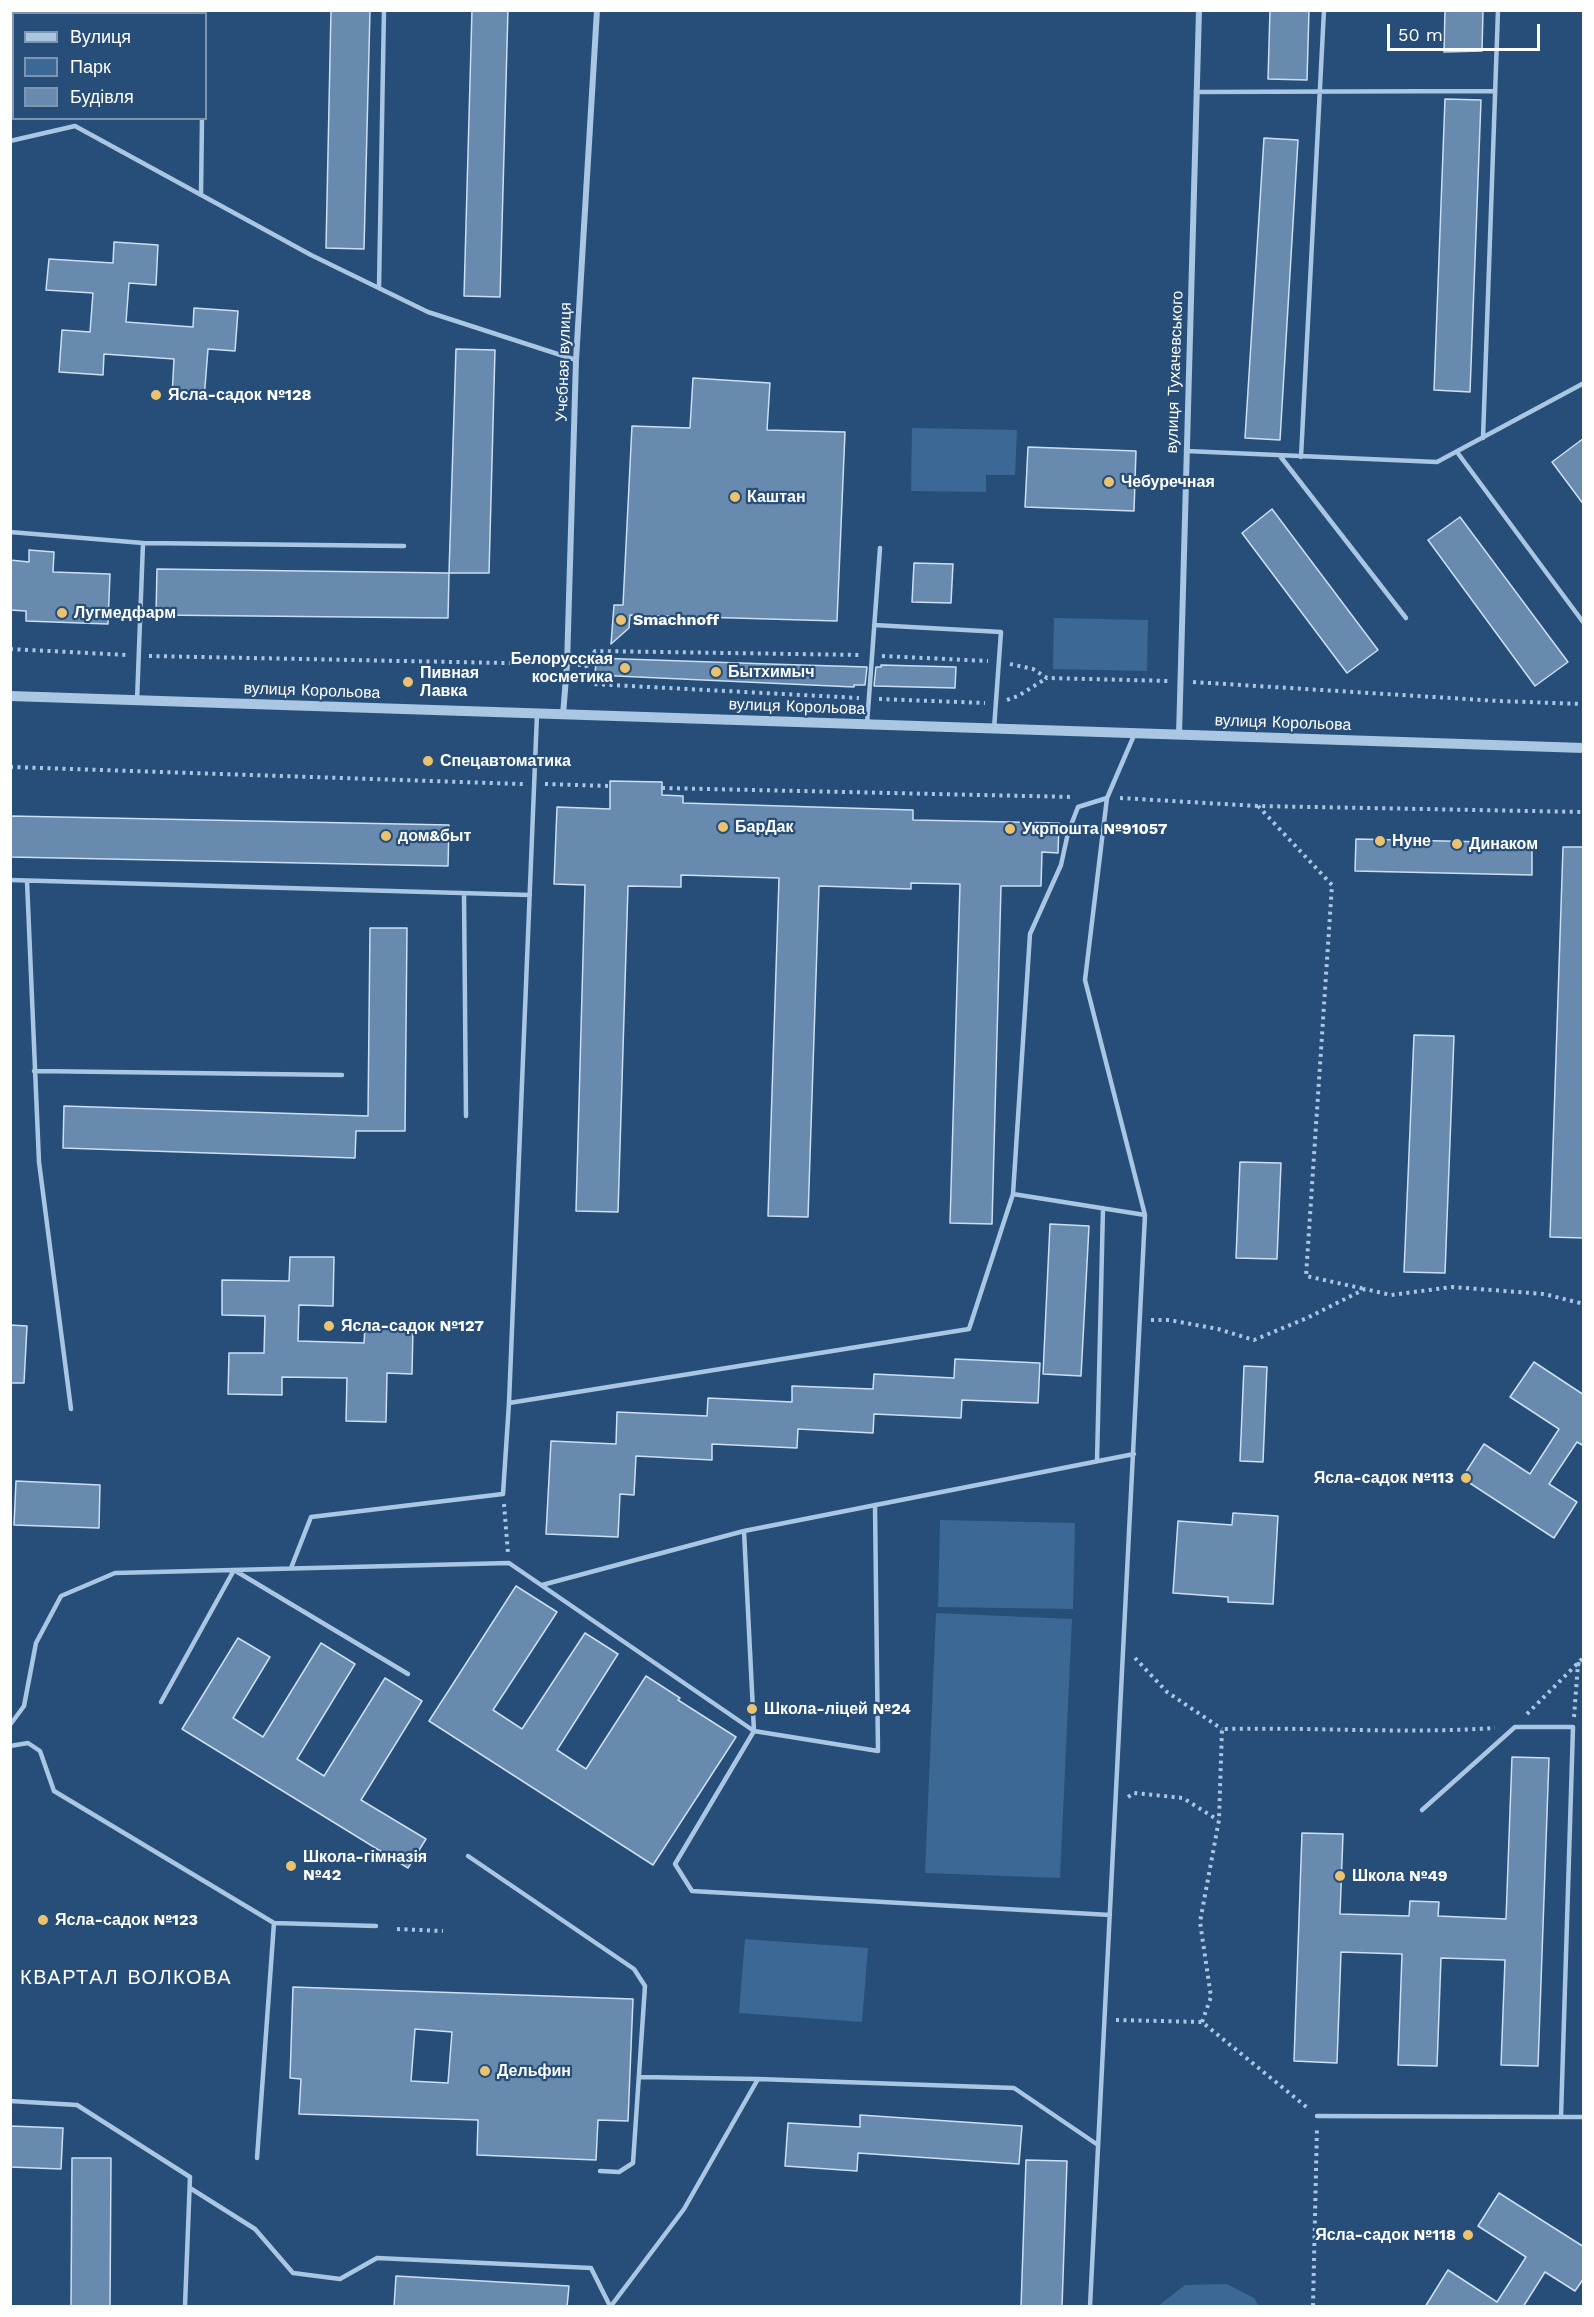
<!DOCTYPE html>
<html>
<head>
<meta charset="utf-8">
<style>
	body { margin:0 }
	#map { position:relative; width:1594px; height:2317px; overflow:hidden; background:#274e78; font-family:"Work Sans",sans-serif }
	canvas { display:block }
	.frame { position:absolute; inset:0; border:12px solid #fff; pointer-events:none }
	.legend { position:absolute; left:12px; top:12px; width:195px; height:108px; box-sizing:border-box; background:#274e78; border:2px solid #7d95ae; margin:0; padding:8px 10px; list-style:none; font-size:18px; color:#fff }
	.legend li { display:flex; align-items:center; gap:12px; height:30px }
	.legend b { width:30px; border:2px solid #7d95ae }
	.scale { position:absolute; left:1387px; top:24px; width:153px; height:27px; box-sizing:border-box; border:3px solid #fff; border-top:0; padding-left:8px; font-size:18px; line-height:21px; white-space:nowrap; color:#fff; -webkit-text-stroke:4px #274e78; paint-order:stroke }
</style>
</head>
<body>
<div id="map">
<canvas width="1594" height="2317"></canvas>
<div class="frame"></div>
<ul class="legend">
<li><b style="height:8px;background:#a9c6e3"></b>Вулиця</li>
<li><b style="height:16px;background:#3b6895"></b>Парк</li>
<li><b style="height:16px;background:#678aae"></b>Будівля</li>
</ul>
<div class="scale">50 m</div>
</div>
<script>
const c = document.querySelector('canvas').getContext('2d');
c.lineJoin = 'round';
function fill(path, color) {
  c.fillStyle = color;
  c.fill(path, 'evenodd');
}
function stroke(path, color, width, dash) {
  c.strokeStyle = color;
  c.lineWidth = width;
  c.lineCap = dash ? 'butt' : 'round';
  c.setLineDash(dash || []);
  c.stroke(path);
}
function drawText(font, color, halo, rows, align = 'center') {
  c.font = font + ' "Work Sans",sans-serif';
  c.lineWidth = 4.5;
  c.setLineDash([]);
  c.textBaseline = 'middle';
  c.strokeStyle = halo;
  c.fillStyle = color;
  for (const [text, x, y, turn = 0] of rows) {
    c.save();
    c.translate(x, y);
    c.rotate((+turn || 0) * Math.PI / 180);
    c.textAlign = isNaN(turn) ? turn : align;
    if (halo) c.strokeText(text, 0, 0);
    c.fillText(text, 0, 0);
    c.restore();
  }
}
fill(new Path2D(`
	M912,428L1017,430L1015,475H986V492L911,491Z
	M1054,618L1148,620L1147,671L1053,669Z
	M940,1520L1075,1523L1073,1609L938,1607Z
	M936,1613L1072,1619L1060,1878L925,1873Z
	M745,1939L868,1948L862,2022L739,2013Z
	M1227,2284L1254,2298L1259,2306H1158L1185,2285Z`), '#3b6895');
const building = new Path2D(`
	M331,10H370L364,249L326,248Z
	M472,10H508L500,297L464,296Z
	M1270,10H1309L1307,80L1268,79Z
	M1445,10H1483L1482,51L1444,52Z
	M1445,99L1481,100L1470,392L1434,390Z
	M1264,138L1298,140L1280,440L1245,438Z
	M114,242L158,245L156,285L129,283L126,322L193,327L194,308L238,311L235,351L208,349L204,399L172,396L174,359L104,354L103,375L59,372L62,330L90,332L93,293L46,290L49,259L113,263Z
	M456,349L495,350L489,573H449Z
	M693,378L770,383L767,430L845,432L837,621L630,615L629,628L611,644L614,605H623L632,426L690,428Z
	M1584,438V505L1552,462Z
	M1028,447L1136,451L1134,511L1025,507Z
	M1272,509L1378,650L1347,673L1242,533Z
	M1460,517L1568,662L1535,686L1428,540Z
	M29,550L54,552L53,572L110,574L108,624L26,621V611L10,610V560L29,562Z
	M914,563L953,564L951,603L912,602Z
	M157,569L449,573L448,618L156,615Z
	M596,658L769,664L867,667L865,685H854V687L595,675Z
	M881,665L956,667L955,688L874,686L876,667H881Z
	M610,781L662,782V795L683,796V803L913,810V820L1059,823L1058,853L1042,852L1041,886H1001L992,1224L950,1223L960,884L911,883V889L819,886L808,1217L768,1216L779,878L681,875V887L628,886L618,1212L576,1211L585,885L554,884L557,807L610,809Z
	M10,816L449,825L448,866L10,857Z
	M1356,839L1532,843V875L1355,871Z
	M1563,847H1584V1238L1550,1237Z
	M370,928H407L405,1131H356L355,1158L63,1148L64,1106L368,1116Z
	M1414,1035L1454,1036L1445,1273L1404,1272Z
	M1240,1162L1281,1163L1277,1259L1236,1258Z
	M1050,1224L1089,1226L1081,1376L1043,1374Z
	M290,1257H334L333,1306L299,1305L298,1341L364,1343L365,1327L413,1328L412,1374L387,1373L386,1422L346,1421L347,1378L282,1377V1395L228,1394L229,1353H264L265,1316L222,1315V1280L289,1281Z
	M10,1325L27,1326L24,1383H10Z
	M955,1359L1040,1363L1038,1403L962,1400L961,1418L874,1414L873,1433L798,1429L797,1448L712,1444V1460L636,1456L634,1495L620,1494L618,1537L546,1534L551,1441L616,1444L617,1412L707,1416L708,1398L792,1402V1386L873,1389L874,1374L954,1378Z
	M1534,1362L1584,1395V1446L1577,1442L1549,1484L1577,1502L1554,1538L1462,1478L1484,1444L1530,1474L1559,1429L1510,1397Z
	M1244,1366L1267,1367L1263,1462L1240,1461Z
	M16,1481L100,1485L99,1528L14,1525Z
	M1233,1513L1278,1516L1273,1604L1228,1602V1597L1173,1593L1178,1521L1232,1525Z
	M516,1586L557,1612L493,1710L522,1729L585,1633L618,1654L557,1750L586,1769L646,1676L680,1698L678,1700L736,1737L653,1865L429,1721Z
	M238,1638L270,1657L233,1718L263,1737L321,1643L355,1664L297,1759L324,1776L385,1678L422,1701L361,1800L426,1839L408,1868L182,1729Z
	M1512,1757L1549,1758L1538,2066L1501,2065L1505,1960L1441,1958L1437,2066L1398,2065L1402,1954L1341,1952L1337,2063L1294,2061L1302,1833L1343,1834L1340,1914L1409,1916L1410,1901L1439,1902L1438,1916L1506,1919Z
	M293,1987L633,1999L628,2121L598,2120L596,2160L477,2155L478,2120L299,2114L301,2079L290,2078ZM415,2029L452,2032L448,2083L411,2081Z
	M860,2115L1022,2126L1019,2164L858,2153L857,2171L785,2166L788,2123L860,2127Z
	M10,2126L63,2128L61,2169L10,2167Z
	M72,2158H111L110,2307H71Z
	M1026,2160L1067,2161L1062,2307H1021Z
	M1499,2193L1584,2247V2278L1575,2291L1545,2272L1523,2307H1425L1448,2270L1497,2302L1526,2257L1478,2226Z
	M396,2276L569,2286L567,2307H394Z`);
fill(building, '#678aae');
stroke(building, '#ccdff3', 1.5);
stroke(new Path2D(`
	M10,649L127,655
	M149,656L555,664
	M882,656L988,661
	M1010,664L1033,669L1047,678L1168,681
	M578,665H586L595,651L862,655
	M586,665L592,684L859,698
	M1193,682L1498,701L1584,704
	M879,699L985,703
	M1007,700L1018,696L1047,678
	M10,767L523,784
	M545,784L610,786
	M662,788L1073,797
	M1120,798L1258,806L1584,812
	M1258,806L1332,885L1306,1276L1365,1289
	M1151,1320H1169L1218,1329L1254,1340L1307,1318L1365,1289L1391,1295L1452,1287L1544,1294L1584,1304
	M504,1504L508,1553
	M1135,1658L1167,1692L1222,1729
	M1527,1714L1584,1657
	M1574,1717L1578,1664L1584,1665
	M1128,1797L1134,1793L1183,1798L1218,1820
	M397,1929L443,1931
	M1116,2020L1202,2022L1309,2109
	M1202,2022L1211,1997L1200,1922L1219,1820L1222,1729C1313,1727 1404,1734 1495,1728
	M1313,2306L1317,2127`), '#a9c6e3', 4, [3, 4.5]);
stroke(new Path2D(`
	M75,10V14
	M204,14V10
	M1196,92L1495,91
	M10,141L75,126L311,255L428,312L576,360
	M201,195L202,118
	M379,288L384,10
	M1483,438L1498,10
	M1186,451L1437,462L1584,383
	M1457,452L1583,622
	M1280,456L1406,618
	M1301,457L1324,10
	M10,532L143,543
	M874,625L1001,632L994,729
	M137,701L143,543L404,546
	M537,714L509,1403L969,1329L1013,1194L1030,934L1061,865L1068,833L1078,807L1107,798
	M867,724L880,548
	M10,880L530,895
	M27,881L39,1162L71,1409
	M464,894L466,1116
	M34,1071L342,1075
	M1013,1194L1145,1215
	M1097,1461L1103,1208
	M875,1505L878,1751L754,1731L744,1531L1134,1454
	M291,1568L311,1517L503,1494L509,1403
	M542,1585L744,1531
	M161,1702L234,1570L408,1674
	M10,1725L24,1706L36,1643L61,1596L115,1573L509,1563L754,1731L675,1864L692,1891L1110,1915
	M10,1746L28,1743L40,1751L54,1791L274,1923L376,1926
	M1422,1810L1515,1727H1573L1561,2117H1584
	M468,1856L634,1969L645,1986L633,2163L619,2172L600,2171
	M640,2077L758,2079L1014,2088L1098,2145
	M10,2101L77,2105L190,2177L185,2306
	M1317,2116L1561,2117
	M257,2158L274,1923
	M190,2188L255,2229L293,2273L340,2279L377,2258L591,2268L610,2306
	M611,2306L684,2209L758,2079
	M1090,2306L1145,1215L1085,980L1107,798L1135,733`), '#a9c6e3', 4.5);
stroke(new Path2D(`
	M563,715L567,665L576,360L597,10
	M1179,735L1199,10`), '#a9c6e3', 6);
stroke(new Path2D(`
	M10,696L1584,748`), '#a9c6e3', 10);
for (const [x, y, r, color] of [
	[156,395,6,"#ebc270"],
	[1109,482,6,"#ebc270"],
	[735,497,6,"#ebc270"],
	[62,613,6,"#ebc270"],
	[621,620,6,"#ebc270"],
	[625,668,6,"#ebc270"],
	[716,672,6,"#ebc270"],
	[408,682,6,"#ebc270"],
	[428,761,6,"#ebc270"],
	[723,827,6,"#ebc270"],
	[1010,829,6,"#ebc270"],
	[386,836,6,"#ebc270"],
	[1380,841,6,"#ebc270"],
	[1457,844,6,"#ebc270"],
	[329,1326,6,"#ebc270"],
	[1466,1478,6,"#ebc270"],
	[752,1709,6,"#ebc270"],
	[291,1866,6,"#ebc270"],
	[1340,1876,6,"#ebc270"],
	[43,1920,6,"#ebc270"],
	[485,2071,6,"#ebc270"],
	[1468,2235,6,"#ebc270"]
]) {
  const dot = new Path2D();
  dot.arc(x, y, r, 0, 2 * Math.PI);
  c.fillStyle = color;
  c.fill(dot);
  stroke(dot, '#274e78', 2);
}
drawText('16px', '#fff', '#274e78', [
	["Учєбная вулиця",564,362,-88],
	["вулиця Тухачевського",1175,372,-88],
	["вулиця Корольова",312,691,2],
	["вулиця Корольова",797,707,2],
	["вулиця Корольова",1283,723,2]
]);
drawText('bold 16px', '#fff', '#274e78', [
	["Ясла-садок №128",168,395],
	["Чебуречная",1121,482],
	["Каштан",747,497],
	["Лугмедфарм",74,613],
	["Smachnoff",633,620],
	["Белорусская",613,659,"right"],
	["косметика",613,677,"right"],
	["Бытхимыч",728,672],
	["Пивная",420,673],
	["Лавка",420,691],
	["Спецавтоматика",440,761],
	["БарДак",735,827],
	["Укрпошта №91057",1022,829],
	["дом&быт",398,836],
	["Нуне",1392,841],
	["Динаком",1469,844],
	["Ясла-садок №127",341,1326],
	["Ясла-садок №113",1454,1478,"right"],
	["Школа-ліцей №24",764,1709],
	["Школа-гімназія",303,1857],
	["№42",303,1875],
	["Школа №49",1352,1876],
	["Ясла-садок №123",55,1920],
	["Дельфин",497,2071],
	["Ясла-садок №118",1456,2235,"right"]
], 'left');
c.letterSpacing = '1.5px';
drawText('20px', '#fff', '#274e78', [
	["КВАРТАЛ ВОЛКОВА",126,1978]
]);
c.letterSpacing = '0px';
</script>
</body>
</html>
